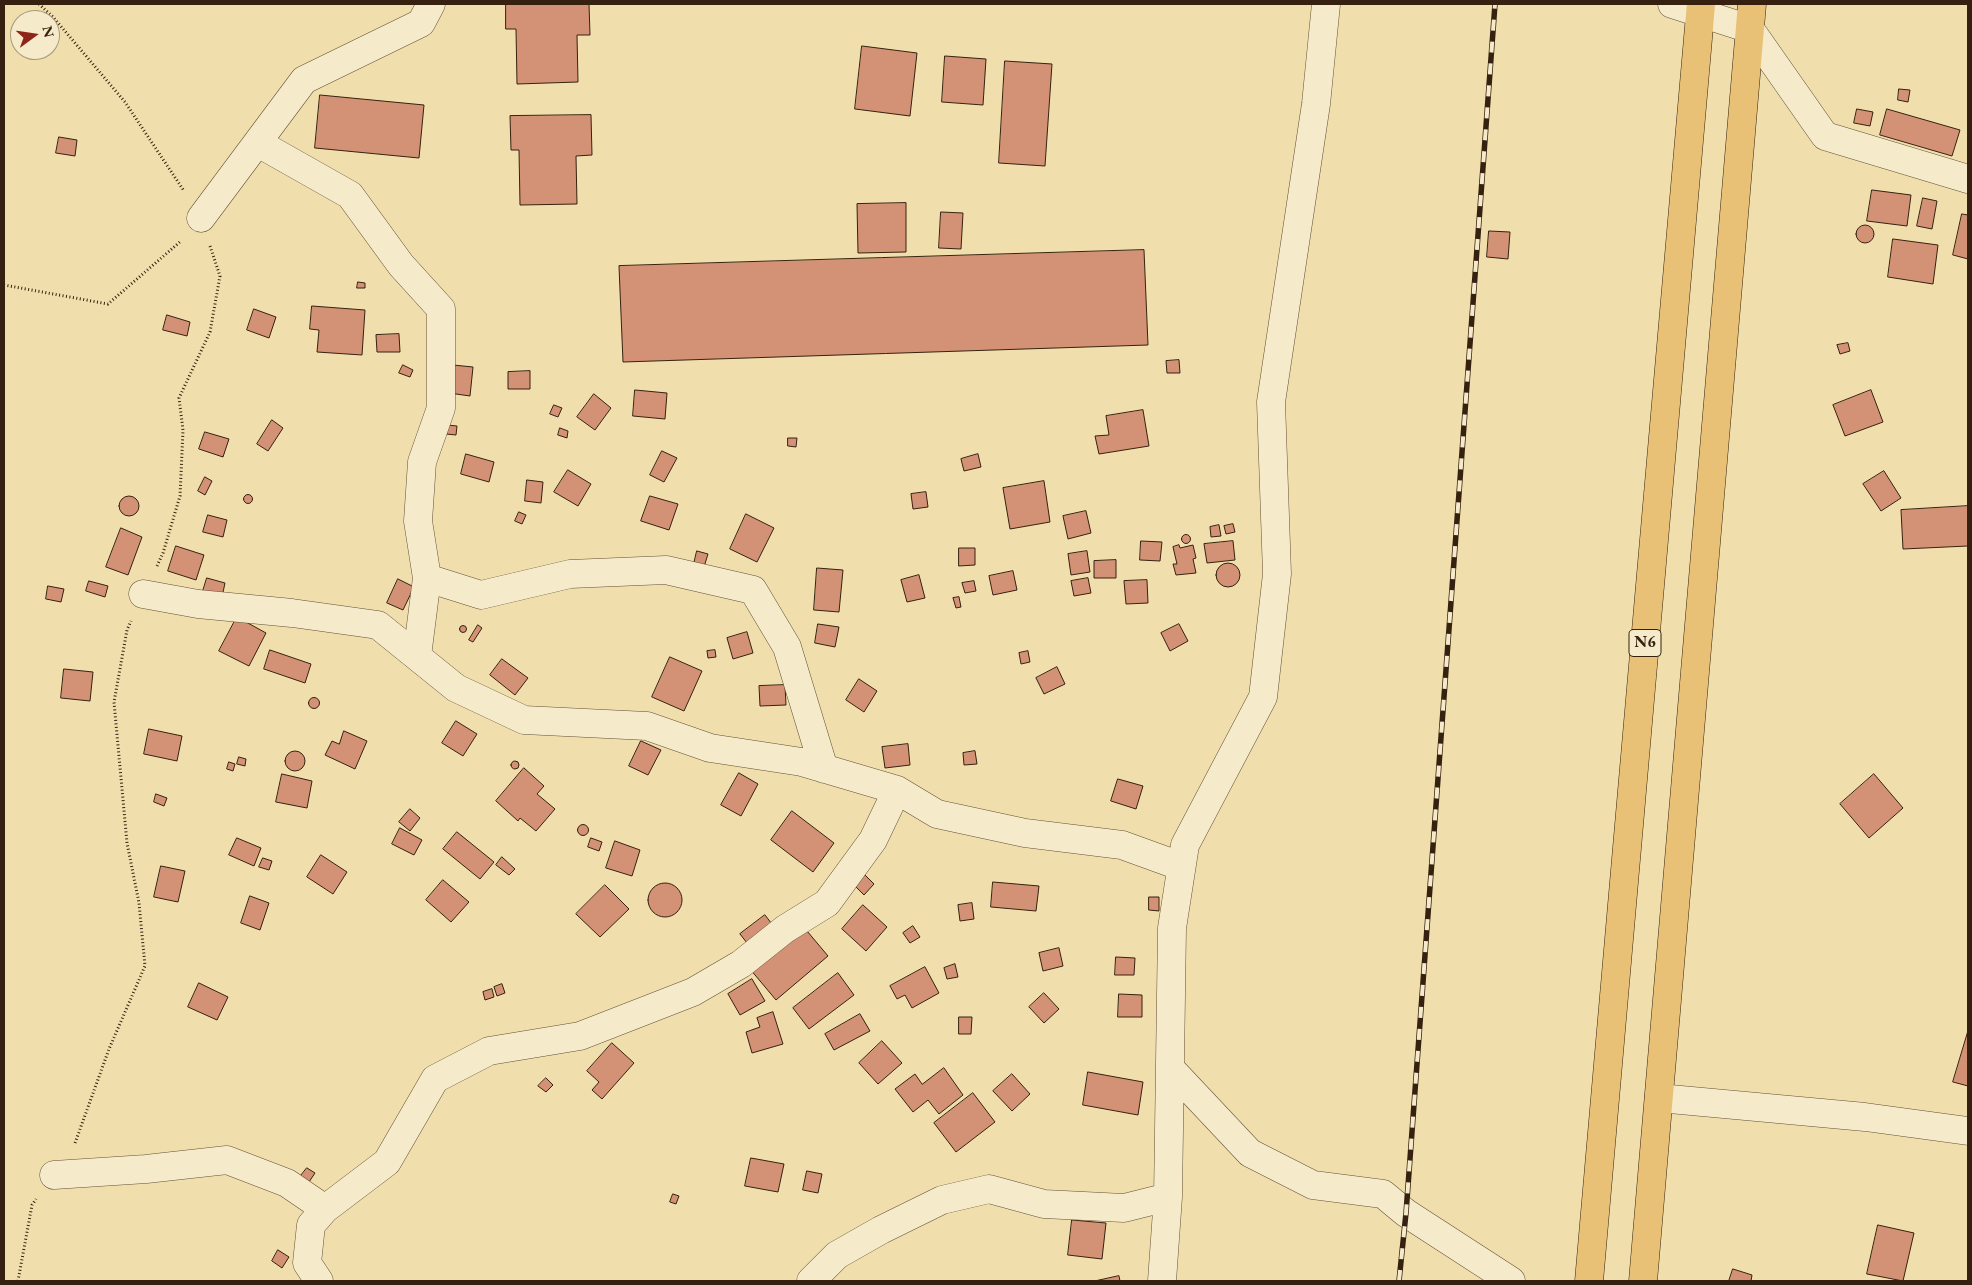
<!DOCTYPE html>
<html>
<head>
<meta charset="utf-8">
<style>
	body { margin:0 }
	#map { position:relative; width:1972px; height:1285px; overflow:hidden; background:#f0dfac; font-family:"EB Garamond",serif }
	canvas { display:block }
	.frame { position:absolute; inset:0; border:5px solid #362110; pointer-events:none }
	.north { position:absolute; left:10px; top:10px; width:50px; height:50px; box-sizing:border-box; background:#f5eac9; border:1px solid #a99a7f; border-radius:50%; rotate:76deg; font-size:14px; font-weight:700; line-height:20px; text-align:center; color:#362110 }
	.north::after { content:''; display:block; margin:auto; width:18px; height:22px; background:#8f2418; clip-path:polygon(50% 0,100% 100%,50% 72%,0 100%) }
</style>
</head>
<body>
<div id="map">
<canvas width="1972" height="1285"></canvas>
<div class="frame"></div>
<div class="north">N</div>
</div>
<script>
const c = document.querySelector('canvas').getContext('2d');
c.lineJoin = 'round';
function fill(path, color) {
  c.fillStyle = color;
  c.fill(path, 'evenodd');
}
function stroke(path, color, width, dash) {
  c.strokeStyle = color;
  c.lineWidth = width;
  c.lineCap = dash ? 'butt' : 'round';
  c.setLineDash(dash || []);
  c.stroke(path);
}
function drawText(font, color, halo, rows, align = 'center') {
  c.font = font + ' "EB Garamond",serif';
  c.lineWidth = 5;
  c.setLineDash([]);
  c.textBaseline = 'middle';
  c.strokeStyle = halo;
  c.fillStyle = color;
  for (const [text, x, y, turn = 0] of rows) {
    c.save();
    c.translate(x, y);
    c.rotate((+turn || 0) * Math.PI / 180);
    c.textAlign = isNaN(turn) ? turn : align;
    if (halo) c.strokeText(text, 0, 0);
    c.fillText(text, 0, 0);
    c.restore();
  }
}
const building = new Path2D(`
	M506,4H589L590,35H577L578,82L517,84L516,29H506Z
	M862,46L917,53L910,116L855,109Z
	M945,56L986,59L983,105L942,102Z
	M1005,61L1052,64L1045,166L999,163Z
	M1899,89L1910,90L1908,102L1898,100Z
	M320,95L424,105L419,158L315,148Z
	M1857,109L1873,112L1870,126L1854,123Z
	M1887,109L1960,130L1952,156L1880,135Z
	M591,115L592,155L576,156L577,204L520,205L519,150H511L510,116Z
	M59,137L77,140L75,156L56,153Z
	M1872,190L1911,195L1907,226L1867,221Z
	M1923,198L1937,201L1932,229L1917,226Z
	M906,203V252L858,253L857,204Z
	M941,212L963,213L961,249L939,248Z
	M1962,214L1968,215V259L1953,255Z
	M1856 234a9 9 0 1 1 18 0a9 9 0 1 1-18 0Z
	M1489,231L1510,232L1508,259L1487,257Z
	M1893,239L1938,245L1933,284L1888,277Z
	M1144,250L1148,345L623,362L619,266Z
	M358,282L365,283V288H357Z
	M312,306L365,310L362,355L317,352L319,330L310,329Z
	M254,309L276,317L269,338L247,330Z
	M167,315L190,322L187,336L163,330Z
	M399,334L400,352H377L376,335Z
	M1848,343L1850,351L1840,354L1837,345Z
	M1179,360L1180,373H1167L1166,361Z
	M403,365L413,370L410,377L399,373Z
	M453,365L473,367L470,396L449,393Z
	M530,371V389H508V372Z
	M635,390L667,393L665,419L633,416Z
	M1871,390L1883,422L1845,436L1833,405Z
	M594,394L611,408L595,430L577,417Z
	M554,405L562,408L558,417L550,414Z
	M1143,410L1149,446L1099,454L1095,436L1109,435L1106,416Z
	M272,420L283,428L268,451L257,444Z
	M447,425L457,426L456,435L446,434Z
	M560,428L568,431L567,438L558,435Z
	M205,432L229,439L223,457L199,449Z
	M788,438H797L796,447L788,446Z
	M662,451L677,458L664,482L650,475Z
	M466,454L494,462L489,482L461,474Z
	M978,454L981,467L964,471L961,459Z
	M568,470L591,484L578,506L554,492Z
	M1884,471L1901,498L1881,511L1863,484Z
	M205,477L212,481L205,495L198,491Z
	M527,480L543,482L541,503L525,501Z
	M1044,481L1050,522L1010,529L1003,488Z
	M926,492L928,507L913,509L911,494Z
	M243.5 499a4.5 4.5 0 1 1 9 0a4.5 4.5 0 1 1-9 0Z
	M119 506a10 10 0 1 1 20 0a10 10 0 1 1-20 0Z
	M650,496L678,504L669,530L641,521Z
	M1968,506V546L1903,549L1901,510Z
	M1086,511L1091,533L1068,539L1063,516Z
	M519,512L526,515L522,524L515,521Z
	M746,514L774,528L757,562L730,549Z
	M208,515L227,520L223,537L203,532Z
	M1233,524L1235,532L1226,534L1224,526Z
	M1219,525L1221,536L1211,537L1210,527Z
	M121,528L142,537L128,575L106,567Z
	M1181.5 539a4.5 4.5 0 1 1 9 0a4.5 4.5 0 1 1-9 0Z
	M1141,541L1162,542L1160,561L1140,560Z
	M1233,541L1235,560L1207,563L1204,544Z
	M1179,545L1180,548L1193,545L1196,558L1193,559L1196,573L1176,575L1173,564H1177L1173,547Z
	M176,546L204,555L196,580L168,571Z
	M959,548H975V565L959,566Z
	M697,551L708,554L704,567L694,564Z
	M1087,551L1090,572L1071,575L1068,554Z
	M1116,560V578H1094V561Z
	M1216 575a12 12 0 1 1 24 0a12 12 0 1 1-24 0Z
	M817,568L843,570L839,612L814,610Z
	M1013,571L1017,590L993,595L989,576Z
	M919,575L925,598L907,602L901,580Z
	M207,578L225,583L222,597L203,591Z
	M1088,578L1091,593L1074,596L1071,581Z
	M398,579L414,587L403,610L387,603Z
	M1147,580L1148,603L1126,604L1124,581Z
	M89,581L108,586L105,597L86,591Z
	M974,581L976,591L965,593L962,583Z
	M48,586L64,589L61,602L46,599Z
	M959,597L961,607L956,608L953,598Z
	M237,617L266,633L249,666L219,651Z
	M818,624L839,627L835,647L815,643Z
	M1179,624L1188,641L1170,651L1161,633Z
	M478,625L482,628L473,642L469,640Z
	M459.5 629a3.5 3.5 0 1 1 7 0a3.5 3.5 0 1 1-7 0Z
	M747,632L753,653L733,659L727,638Z
	M270,650L311,664L305,683L264,669Z
	M715,650L716,657L708,658L707,651Z
	M1028,651L1030,662L1021,664L1019,653Z
	M670,657L702,671L684,711L652,697Z
	M502,659L528,678L515,695L490,675Z
	M1057,667L1065,684L1044,694L1036,678Z
	M64,669L93,672L90,701L61,698Z
	M859,679L877,691L864,712L846,700Z
	M785,685L786,705L760,706L759,686Z
	M308.5 703a5.5 5.5 0 1 1 11 0a5.5 5.5 0 1 1-11 0Z
	M456,721L477,734L463,756L442,743Z
	M149,729L182,736L177,761L144,754Z
	M344,731L367,741L355,769L325,755L332,741L339,744Z
	M641,741L661,750L648,775L629,766Z
	M908,744L910,765L885,768L882,747Z
	M285 761a10 10 0 1 1 20 0a10 10 0 1 1-20 0Z
	M975,751L977,764L964,765L963,753Z
	M239,757L246,759L245,766L237,764Z
	M511 765a4 4 0 1 1 8 0a4 4 0 1 1-8 0Z
	M229,762L235,764L233,771L227,769Z
	M524,768L544,786L537,794L555,809L536,831L520,818L518,821L496,801Z
	M739,773L758,784L741,816L721,805Z
	M282,774L312,781L307,808L276,802Z
	M1874,774L1903,808L1869,838L1840,804Z
	M1118,779L1143,786L1136,809L1111,801Z
	M156,794L167,798L164,806L154,802Z
	M410,809L420,818L410,831L399,822Z
	M792,811L834,843L813,872L771,840Z
	M577.5 830a5.5 5.5 0 1 1 11 0a5.5 5.5 0 1 1-11 0Z
	M400,828L422,840L414,855L392,844Z
	M457,832L494,862L480,879L443,849Z
	M237,838L261,848L254,866L229,855Z
	M591,838L602,842L599,851L588,847Z
	M615,841L640,850L632,876L606,868Z
	M321,855L347,872L333,894L307,877Z
	M502,857L515,869L509,875L496,865Z
	M263,858L272,861L269,870L259,867Z
	M161,866L185,871L178,902L154,897Z
	M864,874L874,884L864,895L854,885Z
	M443,880L469,902L451,922L426,900Z
	M993,882L1039,886L1036,911L991,907Z
	M648 900a17 17 0 1 1 34 0a17 17 0 1 1-34 0Z
	M605,885L629,909L600,937L576,914Z
	M250,896L269,903L260,930L241,923Z
	M1149,897H1159V911L1149,910Z
	M972,903L974,919L960,921L958,905Z
	M863,905L887,927L866,951L842,929Z
	M765,915L775,928L751,948L740,934Z
	M802,925L828,956L776,1000L750,969Z
	M913,926L920,937L910,943L903,933Z
	M1059,948L1063,966L1043,971L1039,953Z
	M1116,957L1135,958L1134,975H1115Z
	M955,964L958,977L947,979L944,968Z
	M925,967L939,993L912,1008L905,995L897,999L890,986Z
	M838,973L854,995L809,1029L793,1008Z
	M752,979L765,1001L740,1015L728,994Z
	M199,983L228,997L217,1020L188,1007Z
	M502,984L505,993L497,996L494,987Z
	M492,989L494,997L485,1000L483,992Z
	M1044,993L1059,1009L1044,1023L1029,1007Z
	M1119,994L1142,995V1017H1118Z
	M773,1012L783,1044L752,1053L746,1032L760,1027L757,1018Z
	M860,1014L870,1031L834,1050L825,1034Z
	M959,1017H972L971,1034H959Z
	M1968,1031V1086L1953,1082Z
	M882,1041L902,1063L878,1084L859,1063Z
	M612,1043L634,1063L602,1099L592,1090L599,1082L587,1071Z
	M944,1068L963,1095L939,1114L928,1100L913,1112L895,1089L915,1074L922,1084Z
	M1088,1072L1143,1082L1138,1115L1083,1105Z
	M1012,1074L1030,1094L1012,1111L993,1091Z
	M546,1078L553,1085L546,1092L538,1086Z
	M973,1093L995,1122L956,1152L934,1123Z
	M751,1158L784,1164L778,1192L745,1186Z
	M307,1168L315,1173L307,1185L299,1178Z
	M807,1171L822,1174L818,1193L803,1190Z
	M673,1194L679,1196L676,1204L670,1202Z
	M1072,1220L1106,1223L1102,1259L1068,1255Z
	M1878,1225L1914,1233L1903,1281L1867,1274Z
	M278,1250L289,1257L282,1268L272,1261Z
	M1733,1269L1752,1275L1751,1281H1729Z
	M1119,1276L1120,1281H1095Z`);
fill(building, '#d39175');
stroke(building, '#362110', 1);
const minor = new Path2D(`
	M1672,4L1750,29L1825,136L1968,179
	M258,143L350,195L401,265L441,309V408L422,462L418,521L427,578L481,595L570,574L666,570L753,590L787,647L824,769
	M201,218L304,80L421,23L431,4
	M143,594L198,604L292,613L378,625L456,688L524,720L647,726L710,748L802,762L897,790
	M417,656L427,578
	M1170,1068L1250,1153L1313,1185L1383,1194L1406,1213L1511,1281
	M1659,1098L1865,1117L1968,1131
	M54,1175L146,1169L227,1160L287,1183L325,1209L387,1162L435,1079L489,1051L580,1036L693,992L741,964L785,929L827,903L873,840L897,790L937,814L1025,833L1122,845L1180,866
	M319,1281L307,1263L311,1225L325,1209
	M811,1281L837,1255L881,1230L942,1200L989,1189L1044,1204L1124,1208L1168,1197
	M1162,1281L1168,1197L1172,928L1185,845L1263,697L1277,574L1271,402L1316,104L1326,4`);
const trunk = new Path2D(`
	M1589,1281L1701,4
	M1643,1281L1752,4`);
stroke(minor, '#645037', 29);
stroke(trunk, '#362110', 29);
stroke(new Path2D(`
	M39,4L53,17L125,102L184,191
	M4,285L108,304L181,241
	M157,566L163,553L180,496L183,430L179,398L210,332L220,276L210,246
	M75,1143L109,1049L145,966L139,903L127,843L114,702L127,630L131,621
	M18,1281L32,1205L36,1199`), '#362110', 3, [1, 2.5]);
stroke(minor, '#f5eac9', 28);
stroke(trunk, '#e8c076', 28);
const rail = new Path2D(`
	M1399,1281L1406,1213L1495,4`);
stroke(rail, '#362110', 5.5);
stroke(rail, '#f5eac9', 4, [11]);
for (const [x, y, w] of [
	[1645,643,32]
]) {
  const box = new Path2D();
  box.roundRect(x - w / 2, y - 13.5, w, 27, 4);
  c.fillStyle = '#f5eac9';
  c.fill(box);
  stroke(box, '#362110', 1);
}
drawText('bold 16px', '#362110', null, [
	["N6",1645,643]
]);
</script>
</body>
</html>
